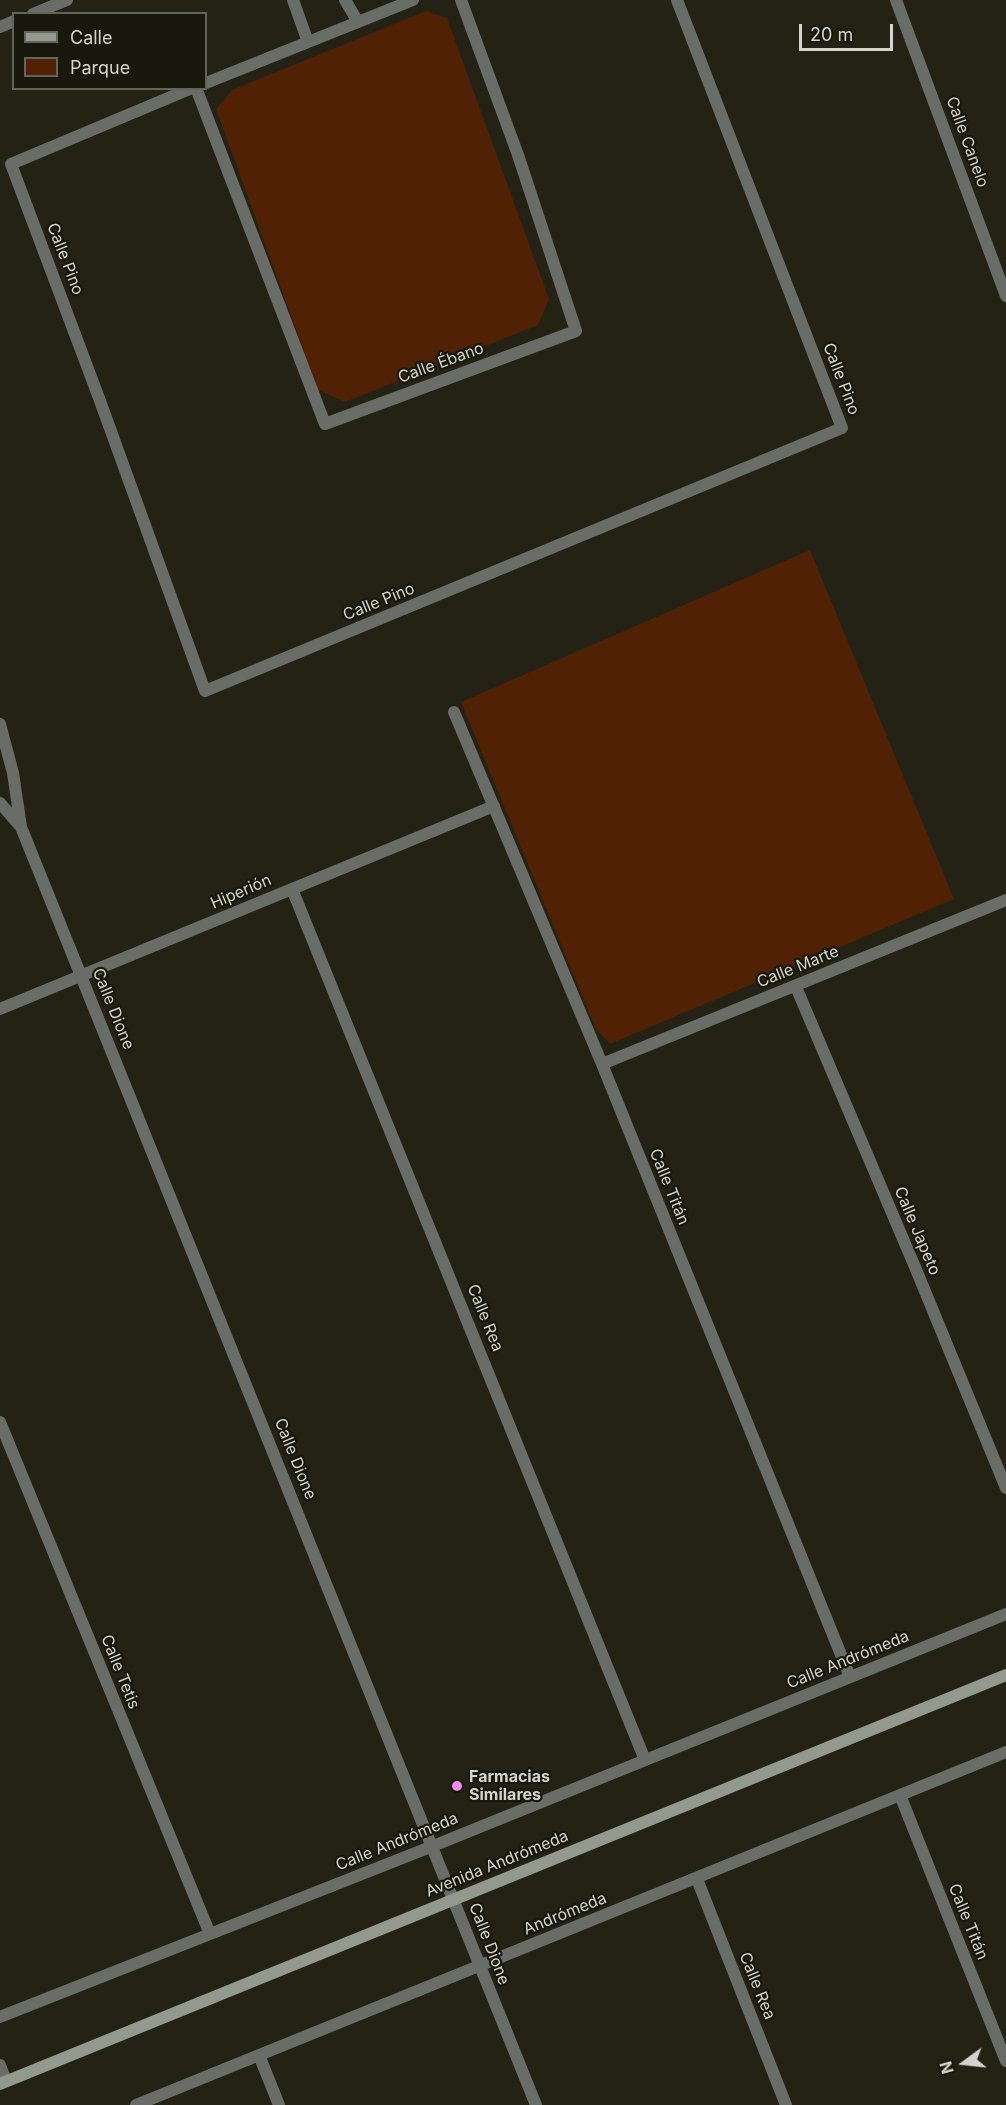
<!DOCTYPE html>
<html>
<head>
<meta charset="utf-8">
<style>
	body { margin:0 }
	#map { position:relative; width:1006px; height:2105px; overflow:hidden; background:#232215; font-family:Inter,sans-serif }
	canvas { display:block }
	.legend { position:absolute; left:12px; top:12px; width:195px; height:78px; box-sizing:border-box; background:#19180c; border:2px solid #646359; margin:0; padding:8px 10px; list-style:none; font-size:18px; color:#d4d4cc }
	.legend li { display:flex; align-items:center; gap:12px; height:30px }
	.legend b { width:30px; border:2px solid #646359 }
	.north { position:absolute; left:934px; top:2033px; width:60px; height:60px; -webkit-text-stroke:4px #19180c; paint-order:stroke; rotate:255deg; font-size:16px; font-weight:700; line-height:24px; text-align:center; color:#d4d4cc }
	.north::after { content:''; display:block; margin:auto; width:21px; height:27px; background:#d4d4cc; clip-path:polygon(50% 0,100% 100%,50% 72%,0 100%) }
	.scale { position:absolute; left:799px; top:24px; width:94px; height:27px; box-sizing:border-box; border:3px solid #d4d4cc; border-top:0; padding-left:8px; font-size:18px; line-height:21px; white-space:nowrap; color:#d4d4cc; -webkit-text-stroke:4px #19180c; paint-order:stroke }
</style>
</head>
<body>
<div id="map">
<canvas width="1006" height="2105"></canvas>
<ul class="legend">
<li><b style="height:8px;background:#93998f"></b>Calle</li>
<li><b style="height:16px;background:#502104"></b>Parque</li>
</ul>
<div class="north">N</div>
<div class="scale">20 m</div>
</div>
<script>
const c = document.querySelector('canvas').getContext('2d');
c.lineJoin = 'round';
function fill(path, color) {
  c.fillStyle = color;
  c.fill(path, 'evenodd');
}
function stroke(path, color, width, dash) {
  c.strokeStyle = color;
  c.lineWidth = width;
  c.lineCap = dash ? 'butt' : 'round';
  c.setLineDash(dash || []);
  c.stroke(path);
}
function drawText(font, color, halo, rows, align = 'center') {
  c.font = font + ' Inter,sans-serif';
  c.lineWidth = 4.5;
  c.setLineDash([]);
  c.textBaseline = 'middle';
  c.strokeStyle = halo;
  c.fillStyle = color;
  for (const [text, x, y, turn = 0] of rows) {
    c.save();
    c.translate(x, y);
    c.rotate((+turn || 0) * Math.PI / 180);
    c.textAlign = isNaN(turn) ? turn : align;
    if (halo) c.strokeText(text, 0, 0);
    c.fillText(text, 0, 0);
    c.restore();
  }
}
fill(new Path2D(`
	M426,11L447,18L549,299L538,325L345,402L318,390L216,109L232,90Z
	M810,550L954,899L610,1044L596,1029L461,702Z`), '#502104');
stroke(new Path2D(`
	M293,0L308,42
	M345,0L358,22
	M896,0L1006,296
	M33,14L67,0
	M0,27L14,21
	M206,83L413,0
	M192,88L11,164L99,398L205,691L842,428L677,0
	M196,88L325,424L576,331L518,155L461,0
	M454,712L602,1064L850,1677
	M0,724L13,773L21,827L536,2105
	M0,803L21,827
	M292,889L645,1760
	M796,987L915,1267L1006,1488
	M0,1009L494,806
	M602,1064L1006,900
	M0,1422L210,1934
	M900,1795L1006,2061
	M697,1879L786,2105
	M0,2017L433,1846L1006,1614
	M259,2055L279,2105
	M0,2065L6,2081
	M136,2105L1006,1752`), '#6a6d67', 12);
stroke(new Path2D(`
	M0,2084L1006,1675`), '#93998f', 12);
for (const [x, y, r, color] of [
	[457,1786,6,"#ef8bf7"]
]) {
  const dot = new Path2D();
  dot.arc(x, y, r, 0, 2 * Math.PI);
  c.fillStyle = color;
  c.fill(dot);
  stroke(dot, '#19180c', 2);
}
drawText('16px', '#d4d4cc', '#19180c', [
	["Calle Canelo",967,142,70],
	["Calle Pino",65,259,69],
	["Calle Ébano",441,363,-20],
	["Calle Pino",841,379,69],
	["Calle Pino",379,602,-22],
	["Hiperión",241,892,-23],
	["Calle Marte",798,967,-22],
	["Calle Dione",113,1009,68],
	["Calle Titán",669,1187,68],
	["Calle Japeto",917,1231,67],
	["Calle Rea",485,1318,68],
	["Calle Dione",295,1459,68],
	["Calle Andrómeda",848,1660,-22],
	["Calle Tetis",120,1672,68],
	["Calle Andrómeda",397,1842,-22],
	["Avenida Andrómeda",497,1864,-22],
	["Andrómeda",565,1914,-22],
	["Calle Titán",968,1922,68],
	["Calle Dione",489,1944,69],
	["Calle Rea",757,1986,68]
]);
drawText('bold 16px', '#d4d4cc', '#19180c', [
	["Farmacias",469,1777],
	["Similares",469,1795]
], 'left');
</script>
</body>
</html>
